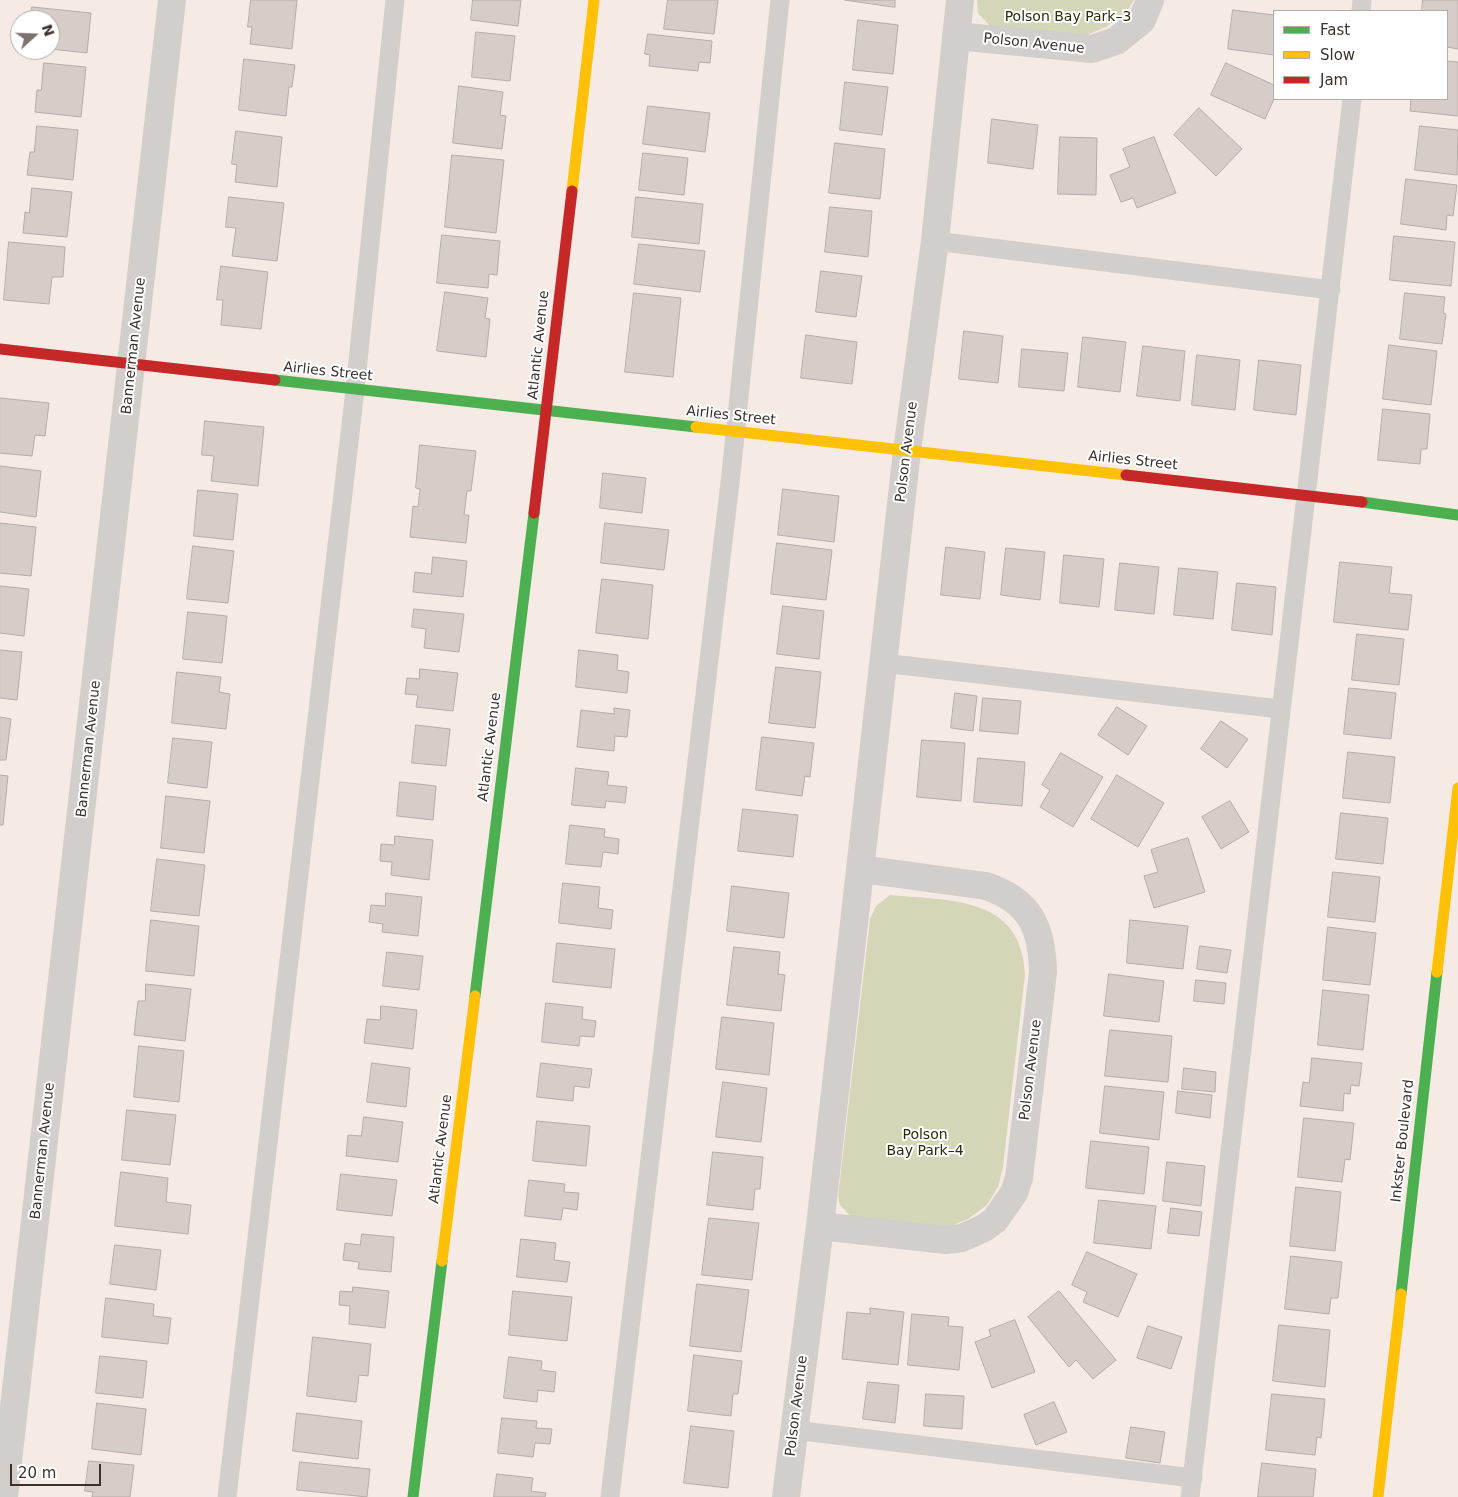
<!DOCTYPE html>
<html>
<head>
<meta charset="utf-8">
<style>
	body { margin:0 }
	#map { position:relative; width:1458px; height:1497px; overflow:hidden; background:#f6eae5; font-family:"DejaVu Sans",sans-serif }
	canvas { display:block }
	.legend { position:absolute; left:1273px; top:10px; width:175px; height:90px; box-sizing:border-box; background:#fff; border:1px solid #b1adab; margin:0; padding:6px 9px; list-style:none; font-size:15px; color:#3b322e }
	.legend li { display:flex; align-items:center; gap:10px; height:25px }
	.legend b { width:25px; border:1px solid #b1adab }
	.north { position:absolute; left:10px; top:10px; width:50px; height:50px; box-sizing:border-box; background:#fff; border:1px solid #b1adab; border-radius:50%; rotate:70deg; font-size:14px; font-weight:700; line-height:20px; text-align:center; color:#3b322e }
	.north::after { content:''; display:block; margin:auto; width:18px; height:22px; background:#7c726e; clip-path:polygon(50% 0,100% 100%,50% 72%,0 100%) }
	.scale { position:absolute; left:10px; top:1464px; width:91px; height:22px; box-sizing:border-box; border:2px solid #3b322e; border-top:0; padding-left:6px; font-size:15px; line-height:18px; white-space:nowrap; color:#3b322e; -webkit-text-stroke:4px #fff; paint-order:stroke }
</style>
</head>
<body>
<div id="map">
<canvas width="1458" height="1497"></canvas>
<ul class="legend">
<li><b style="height:6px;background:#4caf50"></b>Fast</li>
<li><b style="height:6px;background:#ffc107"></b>Slow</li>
<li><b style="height:6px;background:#c62828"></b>Jam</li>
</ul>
<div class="north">N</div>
<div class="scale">20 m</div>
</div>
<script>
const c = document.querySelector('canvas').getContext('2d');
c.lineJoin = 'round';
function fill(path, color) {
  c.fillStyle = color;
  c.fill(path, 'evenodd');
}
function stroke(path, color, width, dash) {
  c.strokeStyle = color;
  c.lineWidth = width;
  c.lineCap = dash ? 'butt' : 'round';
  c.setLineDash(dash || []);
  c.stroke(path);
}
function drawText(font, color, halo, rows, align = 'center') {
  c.font = font + ' "DejaVu Sans",sans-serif';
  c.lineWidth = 4;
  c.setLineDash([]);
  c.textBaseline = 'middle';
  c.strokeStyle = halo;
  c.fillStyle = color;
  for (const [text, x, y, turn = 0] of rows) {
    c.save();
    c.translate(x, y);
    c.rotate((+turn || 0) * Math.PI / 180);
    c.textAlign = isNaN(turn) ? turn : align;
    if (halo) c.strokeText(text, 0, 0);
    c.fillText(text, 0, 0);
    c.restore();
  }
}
fill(new Path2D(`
	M977,0H1134L1126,13L1106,27L1087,35L990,26L978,13Z
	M890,895C952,901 1022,896 1025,975L1003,1167L998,1187L987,1205L968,1219L949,1227L852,1218L840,1205L838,1197L870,919L876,906Z`), '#d4d6b7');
const building = new Path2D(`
	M251,0H297L292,49L250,44L252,27H248Z
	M473,0H521L518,26L471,20Z
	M668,0H718L714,34L664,29Z
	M845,0H895V7Z
	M1423,0H1458V49L1447,47V11H1422Z
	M32,7L91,13L87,53L50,49V20H30Z
	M1233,10L1274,15V55L1228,49Z
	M858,20L898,25L893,74L853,70Z
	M476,32L515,36L510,81L472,77Z
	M648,34L712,41L710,63L699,62L698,71L649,66L650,55L645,54Z
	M244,59L295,65L292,87H289L286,116L239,110Z
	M1447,61L1458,62V116L1410,111L1411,99H1447Z
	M44,63L86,67L81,117L35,112L37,90H41Z
	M1226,63L1274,85V99L1265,119L1211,95Z
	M845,82L888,87L882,135L840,130Z
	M459,86L503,92L500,115L506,116L502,149L453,143Z
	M648,106L710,113L705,152L643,144Z
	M1199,108L1242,149L1216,176L1174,135Z
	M992,119L1038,125L1033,169L988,163Z
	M37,126L78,130L73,180L27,175L30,152H34Z
	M1420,126L1458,130L1457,175L1415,170Z
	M236,131L282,137L277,187L235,182L237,165L232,164Z
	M1060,137L1097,138L1096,195L1058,194Z
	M1154,137L1176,193L1137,208L1133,198L1121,202L1110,175L1130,167L1123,149Z
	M835,143L885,149L880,199L829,193Z
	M643,153L688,158L684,195L639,190Z
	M452,155L504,160L496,233L445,227Z
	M1406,179L1457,185L1453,216L1447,215L1446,230L1401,224Z
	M32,188L72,192L67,237L23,233L25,212L29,213Z
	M229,197L284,203L277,261L232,256L236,228L226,227Z
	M636,197L703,204L699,244L632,237Z
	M830,207L872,211L868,257L825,252Z
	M442,235L500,241L497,275L489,274L488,288L437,283Z
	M1394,236L1455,242L1451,286L1390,280Z
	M9,242L65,247L63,277H52L49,304L4,300Z
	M639,244L705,251L700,292L634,284Z
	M221,266L268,272L261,329L221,325L223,300H217Z
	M821,271L862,276L856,317L816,312Z
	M445,292L488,298L485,318L490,319L486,357L437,351Z
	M634,293L681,298L673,377L625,372Z
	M1405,293L1445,297L1443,313L1446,314L1442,344L1400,339Z
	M964,331L1003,336L998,383L959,379Z
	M806,335L857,342L852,384L801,378Z
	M1083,337L1126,342L1120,392L1078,387Z
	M1389,345L1437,351L1431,405L1383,399Z
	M1143,346L1185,351L1180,401L1137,396Z
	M1022,349L1068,353L1064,391L1019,387Z
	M1197,355L1240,360L1235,410L1192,405Z
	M1259,360L1301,365L1296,415L1254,410Z
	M0,398L49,403L45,436L35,435L32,456L0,453Z
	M1383,409L1430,414L1427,449H1421L1420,464L1378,460Z
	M205,421L264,427L258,486L211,481L214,456L202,455Z
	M420,445L476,451L471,491H467L464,515H469L466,543L410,537L413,506L418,507L420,489L416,488Z
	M0,466L41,471L36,517L0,512Z
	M603,473L646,478L642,513L600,508Z
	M783,489L839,496L834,542L778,535Z
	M198,490L238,494L233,540L194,536Z
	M0,523L36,527L31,576L0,573Z
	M605,523L669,530L664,570L601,563Z
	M777,543L832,550L826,600L771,594Z
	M193,546L234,551L228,603L187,599Z
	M946,547L985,552L980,599L941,595Z
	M1006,548L1045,552L1040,600L1001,595Z
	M1064,555L1104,559L1099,607L1060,603Z
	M433,557L467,561L463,597L413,592L415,572L431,574Z
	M1340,562L1392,567L1389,593L1412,595L1408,630L1334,622Z
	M1120,563L1159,567L1154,614L1115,610Z
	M1179,568L1218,572L1213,619L1174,615Z
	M602,579L653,585L648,639L596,633Z
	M1237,583L1276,587L1272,635L1232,630Z
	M0,586L29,589L24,636L0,633Z
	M783,606L824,611L819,659L777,654Z
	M414,609L464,614L459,652L424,648L426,629L412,627Z
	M188,612L227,616L222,663L183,659Z
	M1357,634L1404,639L1399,685L1352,680Z
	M0,650L22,652L17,700L0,698Z
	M579,650L618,655L617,670L629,672L627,693L576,687Z
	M776,667L821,672L815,728L769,723Z
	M420,669L458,673L453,711L416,707L418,695L405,694L407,678L419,679Z
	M177,672L221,677L219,692L230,694L226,729L172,723Z
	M1349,688L1396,693L1391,739L1344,734Z
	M955,693L977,696L973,731L951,728Z
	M983,698L1021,701L1018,734L980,731Z
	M1117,707L1147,726L1128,755L1098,735Z
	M614,708L630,710L627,737L615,736L614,751L577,747L581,710L614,714Z
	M0,717L11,719L6,760H0Z
	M1221,721L1248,739L1227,768L1201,749Z
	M416,725L450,729L446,766L412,763Z
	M762,737L814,743L810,777L805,776L802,796L756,790Z
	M173,738L212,742L207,788L168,783Z
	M922,740L965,743L961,801L917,797Z
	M1348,752L1395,757L1390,803L1343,798Z
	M1061,753L1103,777L1073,827L1040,807L1050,790L1042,785Z
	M978,758L1025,762L1022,806L974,802Z
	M576,768L609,772L607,785L627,787L625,803L606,801L605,808L572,805Z
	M0,775L8,776L3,825H0Z
	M1117,775L1164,803L1138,847L1091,819Z
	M400,782L436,786L433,820L397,816Z
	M166,796L210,801L204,853L161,848Z
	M1230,801L1249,832L1221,849L1202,817Z
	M743,809L798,815L793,857L738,851Z
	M1341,813L1388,818L1383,864L1336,859Z
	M570,825L605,829L604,837L619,839L618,854L603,852L601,867L566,864Z
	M395,836L433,840L429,880L391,875L392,862L380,861L381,844L394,845Z
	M1188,838L1205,892L1154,908L1144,876L1158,872L1151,850Z
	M157,859L205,865L199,916L151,911Z
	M1333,872L1380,877L1375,922L1328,917Z
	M563,883L600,887L598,908L613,910L611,929L559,923Z
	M732,886L789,893L784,938L727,931Z
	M386,893L422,897L418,936L382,932L383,924L369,922L371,905L385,906Z
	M151,920L199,926L194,976L146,971Z
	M1130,920L1188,926L1183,969L1127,963Z
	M1328,927L1376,933L1370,985L1323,980Z
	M557,943L615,949L611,988L553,982Z
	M1200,946L1231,950L1227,973L1197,969Z
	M734,947L780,952L778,974L785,975L781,1011L727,1005Z
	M387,952L423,956L419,990L383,986Z
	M1109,974L1164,981L1159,1022L1104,1016Z
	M1196,980L1226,983L1224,1004L1194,1001Z
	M146,984L191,989L185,1041L134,1035L138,1001H145Z
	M1323,990L1369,995L1363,1050L1318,1045Z
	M546,1003L583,1007L582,1019L596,1021L594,1037L580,1036L579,1046L542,1042Z
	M381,1006L417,1010L413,1049L364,1043L367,1019L380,1020Z
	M722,1017L774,1023L769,1075L716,1069Z
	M1110,1030L1172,1036L1168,1082L1105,1076Z
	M139,1046L184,1051L179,1102L134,1097Z
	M1312,1058L1362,1063L1359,1086L1351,1085L1350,1094L1344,1093L1343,1111L1300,1106L1303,1082L1309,1083Z
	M372,1063L410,1068L406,1107L367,1102Z
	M541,1063L592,1069L589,1088L574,1086L573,1101L537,1097Z
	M1184,1068L1216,1072L1215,1092L1182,1089Z
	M723,1082L767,1088L761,1142L716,1137Z
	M1105,1086L1164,1092L1159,1140L1100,1133Z
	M1178,1091L1212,1095L1210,1118L1176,1113Z
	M127,1110L176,1115L170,1165L122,1160Z
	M364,1117L403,1122L398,1162L346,1156L348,1135L361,1136Z
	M1304,1118L1354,1123L1350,1160L1345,1159L1342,1182L1298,1177Z
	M537,1121L590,1126L586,1166L533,1161Z
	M1091,1141L1149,1147L1144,1194L1086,1188Z
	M713,1152L763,1157L760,1189H755L753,1210L707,1205Z
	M1167,1162L1205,1166L1201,1206L1163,1201Z
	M121,1172L168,1178L166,1202L191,1205L188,1234L115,1226Z
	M341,1174L397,1180L392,1216L337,1210Z
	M529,1180L565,1184L564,1192L579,1193L577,1210L563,1208L561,1220L525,1216Z
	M1296,1187L1341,1192L1335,1251L1290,1246Z
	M1099,1200L1156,1206L1151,1249L1094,1243Z
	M1171,1208L1202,1212L1199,1236L1168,1233Z
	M709,1218L759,1223L752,1280L702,1275Z
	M362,1234L394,1237L391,1272L358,1269L359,1262L343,1260L345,1243L360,1245Z
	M521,1239L556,1243L554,1260L570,1262L567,1282L517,1277Z
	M115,1245L161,1250L156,1290L110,1284Z
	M1087,1252L1137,1274L1118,1317L1083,1302L1087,1292L1072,1285Z
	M1291,1256L1342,1262L1338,1298H1331L1329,1314L1285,1309Z
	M697,1284L749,1290L741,1352L690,1346Z
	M353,1287L389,1291L385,1328L349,1324L350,1306L339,1305L340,1291L352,1292Z
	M513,1291L572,1297L567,1341L509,1335Z
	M1059,1291L1116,1360L1093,1379L1076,1360L1069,1367L1028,1317Z
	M106,1298L154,1304L153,1316L171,1318L168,1344L102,1337Z
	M870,1308L904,1312L898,1365L842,1359L847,1312L870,1314Z
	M912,1314L949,1317L948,1326L963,1327L959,1370L908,1365Z
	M1015,1320L1035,1372L992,1388L975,1342L991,1336L989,1330Z
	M1279,1325L1330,1330L1325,1387L1273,1381Z
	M1148,1326L1182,1337L1171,1369L1137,1358Z
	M313,1337L371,1344L368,1376L359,1375L356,1402L307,1396Z
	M694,1355L742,1361L738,1394H733L731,1416L688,1411Z
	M100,1356L147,1361L143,1398L96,1393Z
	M509,1357L542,1361L541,1370L556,1372L554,1392L538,1390L537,1402L504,1398Z
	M868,1382L899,1385L895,1423L863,1419Z
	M926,1394L964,1396L962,1429L924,1426Z
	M1272,1394L1325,1399L1321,1438L1317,1437L1315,1455L1266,1450Z
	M1054,1402L1067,1432L1036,1445L1024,1415Z
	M97,1403L146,1409L141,1455L92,1449Z
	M297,1413L362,1421L358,1459L293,1451Z
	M502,1418L537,1421L536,1428L552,1429L550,1444L535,1443L533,1457L498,1453Z
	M691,1426L734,1431L728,1488L684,1483Z
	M1131,1427L1165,1432L1160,1463L1126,1458Z
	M89,1461L134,1465L130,1497H92L93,1492L85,1491Z
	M300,1462L370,1469L367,1497L297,1490Z
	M1262,1463L1316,1469L1313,1497H1258Z
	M497,1474L533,1478L531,1491L546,1493L545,1497H494Z`);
fill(building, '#d7cdc8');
stroke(building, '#b5aca8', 1);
stroke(new Path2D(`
	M1361,11L1362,0
	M935,241L1331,290
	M883,663L1280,709
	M794,1430L1193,1478
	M227,1497L355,390L395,0
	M610,1497L731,474L780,0
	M1190,1497L1352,99`), '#d1cecc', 19);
stroke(new Path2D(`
	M956,36L1092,49L1116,41L1142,20L1150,0
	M820,1226L946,1240L962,1238L984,1228L995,1220L1014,1193L1019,1178L1043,972C1042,927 1030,901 986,886L861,869
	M4,1497L172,0
	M786,1497L820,1226L907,451L935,241L960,0`), '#d1cecc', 28);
stroke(new Path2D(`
	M275,380L696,427
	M1362,502L1458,515
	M475,996L534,513
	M1401,1294L1437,972
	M413,1497L442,1261`), '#4caf50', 11);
stroke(new Path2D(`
	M572,191L594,0
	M696,427L1126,475
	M1437,972L1458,788
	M442,1261L475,996
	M1378,1497L1401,1294`), '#ffc107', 11);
stroke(new Path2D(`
	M0,349L275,380
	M1126,475L1362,502
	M534,513L572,191`), '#c62828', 11);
drawText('14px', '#262d08', '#fff', [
	["Polson Bay Park–3",1068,17],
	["Polson",925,1135],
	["Bay Park–4",925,1151]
]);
drawText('14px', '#3b322e', '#fff', [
	["Polson Avenue",1034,44,6],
	["Atlantic Avenue",539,345,-84],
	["Bannerman Avenue",134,346,-84],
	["Airlies Street",328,372,6],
	["Airlies Street",731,416,6],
	["Polson Avenue",907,452,-83],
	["Airlies Street",1133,461,6],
	["Atlantic Avenue",490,747,-83],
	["Bannerman Avenue",89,749,-84],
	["Polson Avenue",1031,1070,-83],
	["Inkster Boulevard",1403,1141,-84],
	["Atlantic Avenue",441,1149,-83],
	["Bannerman Avenue",43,1151,-84],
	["Polson Avenue",797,1406,-83]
]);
</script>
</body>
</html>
